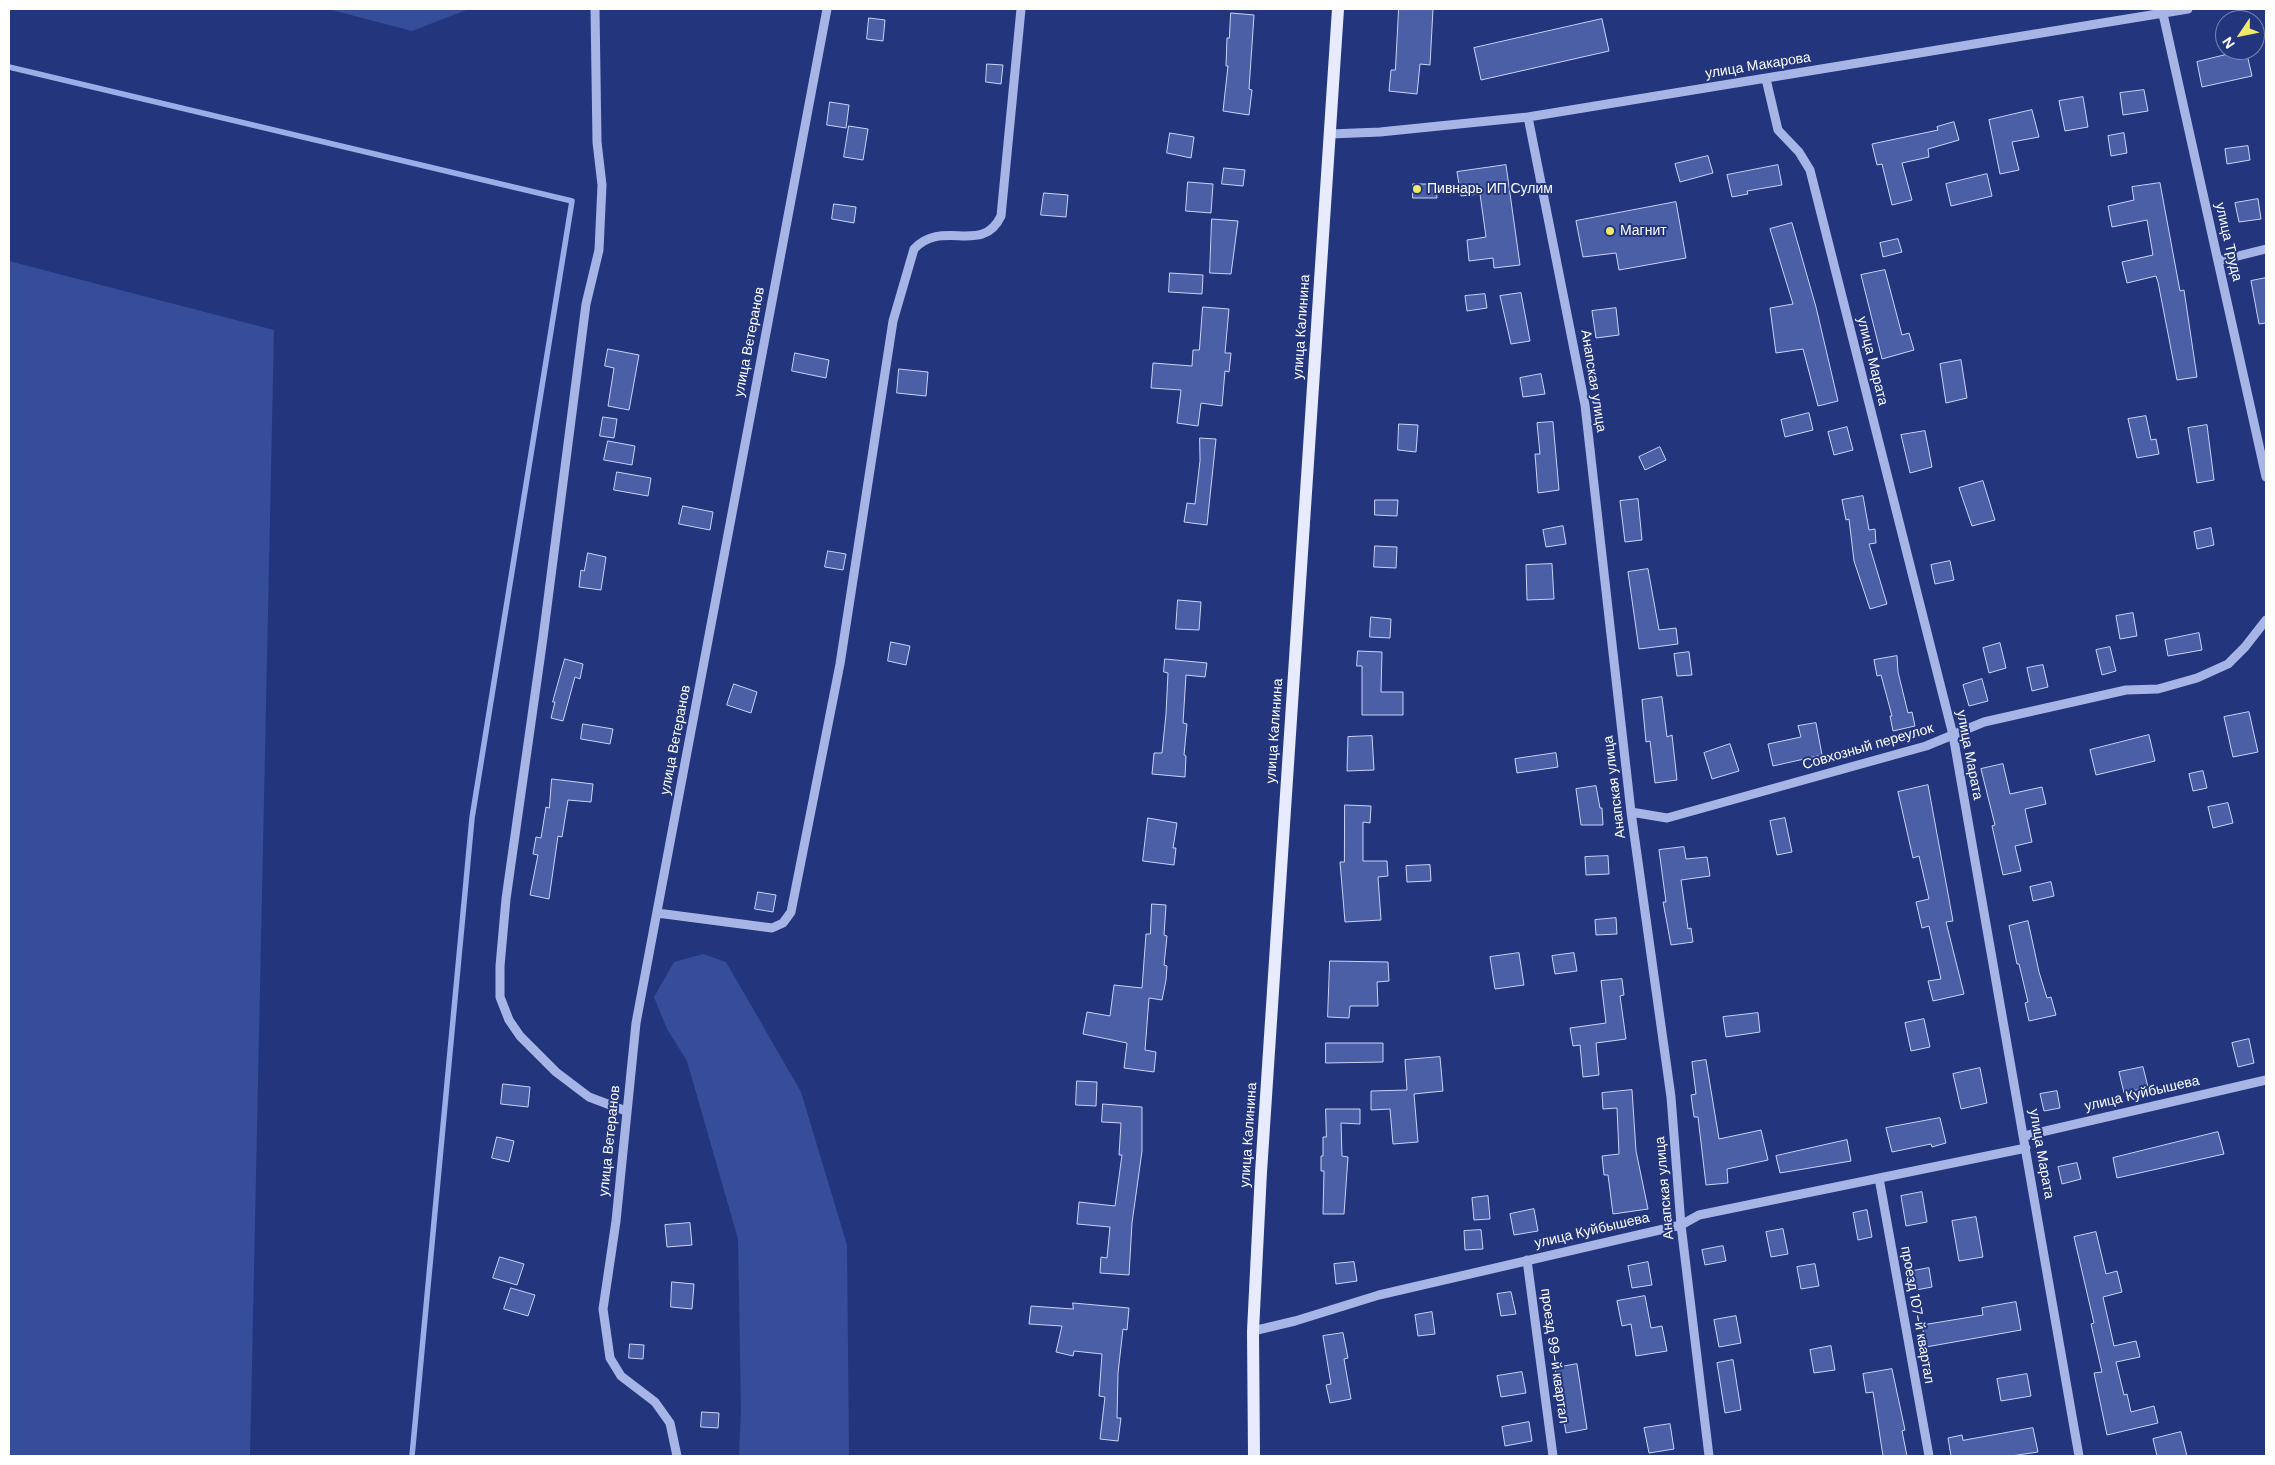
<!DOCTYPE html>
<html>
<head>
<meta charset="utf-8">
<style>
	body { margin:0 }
	#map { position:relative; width:2275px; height:1465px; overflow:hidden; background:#23367d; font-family:"DM Sans",sans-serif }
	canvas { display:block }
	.frame { position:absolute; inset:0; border:10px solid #fff; pointer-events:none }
	.north { position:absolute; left:2215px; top:10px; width:50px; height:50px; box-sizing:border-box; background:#23367d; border:1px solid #7b86b1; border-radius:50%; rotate:236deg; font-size:14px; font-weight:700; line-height:20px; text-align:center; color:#fff }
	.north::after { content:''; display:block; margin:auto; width:18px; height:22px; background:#f1e969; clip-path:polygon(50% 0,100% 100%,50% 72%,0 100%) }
</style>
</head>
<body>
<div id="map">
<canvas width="2275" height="1465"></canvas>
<div class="frame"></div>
<div class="north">N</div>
</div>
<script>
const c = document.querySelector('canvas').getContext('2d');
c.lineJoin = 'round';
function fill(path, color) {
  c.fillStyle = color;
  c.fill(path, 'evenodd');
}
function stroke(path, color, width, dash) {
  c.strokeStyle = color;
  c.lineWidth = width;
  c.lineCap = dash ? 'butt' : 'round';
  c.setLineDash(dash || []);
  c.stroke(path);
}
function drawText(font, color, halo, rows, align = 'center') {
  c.font = font + ' "DM Sans",sans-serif';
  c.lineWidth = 4;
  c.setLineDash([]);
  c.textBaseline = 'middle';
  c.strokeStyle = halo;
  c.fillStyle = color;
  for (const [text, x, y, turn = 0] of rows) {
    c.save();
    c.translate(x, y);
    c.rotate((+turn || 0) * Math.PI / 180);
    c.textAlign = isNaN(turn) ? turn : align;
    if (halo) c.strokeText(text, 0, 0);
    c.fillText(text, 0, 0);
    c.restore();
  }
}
fill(new Path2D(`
	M328,9H469L412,31Z
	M9,261L274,330L250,1456H9Z
	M703,954L726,962L801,1092L847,1245L849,1456H739L741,1410L738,1239L687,1061L667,1029L654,997L674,962Z`), '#364d9a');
stroke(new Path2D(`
	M9,67L572,201L472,818L412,1456`), '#9bade7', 5.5);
const building = new Path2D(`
	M1399,9H1433L1430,65L1420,64L1417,94L1389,91L1391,70H1395Z
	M1231,13L1254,15L1249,89L1252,90L1249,115L1223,111L1228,66H1226L1227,38H1229Z
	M869,18L885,20L883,41L867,39Z
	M1602,19L1609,51L1481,80L1474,48Z
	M2246,50L2252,76L2202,87L2197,62Z
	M987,64L1003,65L1001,84L986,82Z
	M2144,90L2148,111L2123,115L2120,93Z
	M2083,97L2088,127L2065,131L2059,101Z
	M830,102L849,105L846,128L827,125Z
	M2032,110L2039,137L2012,142L2019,170L2000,174L1989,120Z
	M1954,122L1959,140L1928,149L1929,157L1902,163L1912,200L1892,205L1882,164L1877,165L1872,144L1938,130L1937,127Z
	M849,126L868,129L863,160L844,157Z
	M1170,133L1194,137L1191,158L1167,153Z
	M2124,133L2127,153L2111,156L2108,136Z
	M2248,146L2250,160L2227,164L2225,149Z
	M1708,156L1713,173L1680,182L1675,164Z
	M1506,165L1520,265L1494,268L1493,258L1469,261L1467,240L1486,237L1480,194L1461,196L1457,172Z
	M1778,165L1782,185L1747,191L1748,194L1732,197L1727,175Z
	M1224,168L1245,170L1243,186L1222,184Z
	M1987,174L1992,196L1951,206L1946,184Z
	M1188,182L1213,184L1211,213L1186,211Z
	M2160,183L2180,291L2184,290L2197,377L2177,380L2158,282L2156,276L2127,283L2122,262L2153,255L2147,220L2112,227L2108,206L2134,200L2132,187Z
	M1413,184H1436L1437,198H1413Z
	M1044,193L1068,195L1066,217L1041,215Z
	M2258,199L2261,219L2239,222L2235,203Z
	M1676,202L1686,258L1619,270L1616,253L1583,257L1576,221Z
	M834,204L856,207L854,223L832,219Z
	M1212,219L1238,221L1231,274L1210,273Z
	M1792,223L1816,307L1838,401L1818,406L1803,349L1776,353L1770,308L1793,304L1770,229Z
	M1898,239L1902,252L1883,257L1880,243Z
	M1885,270L1902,335L1909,333L1914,350L1882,359L1861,275Z
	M1170,273L1203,275L1202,294L1169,292Z
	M2266,278V323L2259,324L2251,281Z
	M1521,293L1530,341L1511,344L1500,296Z
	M1485,294L1487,308L1467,311L1465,296Z
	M1203,307L1229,309L1225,353H1231L1229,372L1225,371L1222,406L1201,403L1198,426L1177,423L1181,390L1151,388L1153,363L1192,366L1193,350H1199Z
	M1616,308L1619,335L1596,338L1592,311Z
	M608,349L639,355L629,410L608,406L614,368L605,366Z
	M795,353L829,360L826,378L792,371Z
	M1961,360L1967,398L1946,403L1940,364Z
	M899,369L928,372L926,396L897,393Z
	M1541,374L1545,394L1523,397L1520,378Z
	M1809,413L1813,430L1785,437L1781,420Z
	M2146,416L2151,440L2156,439L2159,454L2137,458L2128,419Z
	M603,417L617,419L614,438L600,436Z
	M1553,422L1559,490L1538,493L1535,454H1540L1537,423Z
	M1399,424L1418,425L1416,452L1398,450Z
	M2207,425L2214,480L2197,483L2188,428Z
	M1847,427L1853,450L1834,455L1828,432Z
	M1925,431L1932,467L1910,473L1901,435Z
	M1200,438L1216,439L1207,525L1184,522L1187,503L1195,504L1200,461Z
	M608,441L635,446L632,465L604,460Z
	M1660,447L1666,460L1645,470L1639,457Z
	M617,472L651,478L648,496L614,490Z
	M1983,481L1995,520L1972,526L1959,488Z
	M1863,496L1869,530L1875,529L1876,543L1869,544L1887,604L1870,609L1854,561L1849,519L1846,520L1842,500Z
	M1638,499L1642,540L1625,542L1620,501Z
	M1375,500H1398L1397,516L1375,515Z
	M683,506L713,512L710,530L679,524Z
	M1563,526L1566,544L1546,547L1543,530Z
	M2211,528L2214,545L2197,549L2194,532Z
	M1375,546L1397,547L1396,568L1374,567Z
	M828,551L846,554L843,570L825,567Z
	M588,553L606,557L601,590L579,587L581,570L584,571Z
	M1950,561L1954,580L1935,584L1931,565Z
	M1552,564L1554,599L1527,600L1526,565Z
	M1648,569L1659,630L1676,628L1678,644L1639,649L1628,572Z
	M1178,600L1201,602L1199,630L1176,629Z
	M2133,613L2137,636L2120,639L2116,616Z
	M1371,617L1391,619L1390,638L1370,637Z
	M2199,633L2202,650L2168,656L2165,640Z
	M891,642L910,646L906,665L888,661Z
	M2000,643L2006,668L1989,673L1983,648Z
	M2110,647L2116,671L2102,675L2096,650Z
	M1358,651L1382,652L1381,692H1403V715H1362V666H1357Z
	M1689,652L1692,675L1677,676L1674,654Z
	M1897,656L1898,672L1908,713L1912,712L1915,726L1893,731L1890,716H1892L1881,675L1877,676L1874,660Z
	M565,659L583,664L580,679L575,677L563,721L551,718L555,702H553Z
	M1165,659L1207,663L1205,677L1186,675L1183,723L1187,724L1184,755L1186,756L1185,777L1152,774L1154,753H1162L1166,714L1168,673L1164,672Z
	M2043,665L2048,687L2032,691L2027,668Z
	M1982,679L1988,701L1969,706L1963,685Z
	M734,684L757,692L751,713L727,705Z
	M1662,697L1667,737L1672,735L1677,780L1655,783L1650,741L1646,742L1642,700Z
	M2249,712L2258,752L2233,757L2224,717Z
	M1816,723L1822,755L1773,766L1768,744L1801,737L1798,726Z
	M583,724L613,729L610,744L581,739Z
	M2149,735L2155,761L2096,775L2090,750Z
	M1372,736L1374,770L1347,771L1348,737Z
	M1730,744L1739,771L1712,779L1704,753Z
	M1556,753L1558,767L1517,773L1515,759Z
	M2003,764L2010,794L2042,787L2046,804L2025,809L2032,842L2015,846L2021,871L2003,875L1992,826L1995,825L1981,769Z
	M2203,771L2207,788L2193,791L2189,774Z
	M552,779L593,784L591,802L568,800L562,837L558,836L549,899L530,895L538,855L533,854L536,837L541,838L546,807L549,808Z
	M1928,785L1953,921L1946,922L1964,994L1933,1001L1928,981L1941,979L1929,926L1922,928L1916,902L1929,899L1919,856L1913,858L1898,792Z
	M1596,786L1600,808H1602L1603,825H1581L1576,789Z
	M2228,803L2233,823L2213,828L2208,807Z
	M1345,805L1371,806L1370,823L1363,822V861H1387L1388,876L1378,877L1381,920L1345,922L1340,862H1344Z
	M1148,818L1177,823L1173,848H1176L1174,865L1143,861Z
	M1785,818L1792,852L1777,855L1770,821Z
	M1684,847L1686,859L1707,857L1710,876L1681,880L1688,929L1691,928L1693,942L1671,945L1663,902H1666L1659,850Z
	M1608,856L1609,874L1586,875L1585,857Z
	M1430,865L1431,881L1407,882L1406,866Z
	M2051,882L2054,896L2033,901L2030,887Z
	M758,892L776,895L773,912L755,909Z
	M1152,904L1166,905L1164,935L1167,936L1164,965L1167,966L1166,980L1162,1000L1149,998L1145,1050L1156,1052L1154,1072L1124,1068L1127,1043L1083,1034L1087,1012L1110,1016L1114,985L1142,988L1146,934H1150Z
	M1616,918L1617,934L1596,935L1595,920Z
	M2028,921L2039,972L2047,998L2051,997L2056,1015L2029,1021L2025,1003L2028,1002L2019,964H2017L2009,926Z
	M1519,953L1524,985L1495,989L1490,957Z
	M1574,953L1577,971L1555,974L1552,956Z
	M1330,961L1388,962L1389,981L1377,982L1378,1006H1350L1349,1018L1328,1017Z
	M1622,979L1624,995L1620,996L1626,1039L1596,1043L1599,1075L1583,1077L1580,1045L1573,1046L1570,1028L1606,1023L1601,981Z
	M1758,1013L1760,1032L1726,1037L1723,1017Z
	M1924,1019L1930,1047L1911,1051L1905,1023Z
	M2249,1039L2254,1063L2238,1067L2232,1043Z
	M1326,1043H1383V1062L1326,1063Z
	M1440,1057L1443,1091L1414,1094L1418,1142L1393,1144L1390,1109L1371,1110V1091L1407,1090L1405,1060Z
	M1706,1060L1719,1139L1761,1130L1768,1160L1727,1169L1728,1183L1706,1185L1698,1117H1694L1691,1095L1696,1094L1692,1062Z
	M2143,1067L2148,1087L2124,1093L2119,1072Z
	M1980,1068L1987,1103L1961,1109L1953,1074Z
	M1077,1081L1097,1082L1096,1106L1076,1105Z
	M503,1084L530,1087L528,1107L501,1104Z
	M1632,1090L1636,1151L1648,1209L1613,1214L1608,1175H1604L1602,1156L1619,1154L1617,1108L1603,1109L1602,1093Z
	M2057,1091L2060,1108L2044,1111L2040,1094Z
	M1103,1104L1142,1107V1151L1132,1223L1129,1275L1100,1273L1101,1257L1107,1258L1110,1227L1077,1224L1079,1202L1115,1206L1122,1155H1119L1121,1123L1102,1122Z
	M1326,1109H1360V1124L1341,1123L1342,1156L1348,1157L1344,1214H1323L1324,1171H1321V1156H1323V1137H1326Z
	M1940,1118L1946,1143L1932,1147L1931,1144L1892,1152L1886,1128Z
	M2218,1132L2224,1154L2117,1178L2113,1158Z
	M497,1137L514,1141L509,1162L492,1158Z
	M1847,1140L1851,1161L1780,1173L1776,1156Z
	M2077,1163L2081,1179L2062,1184L2058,1167Z
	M1922,1192L1927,1222L1906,1226L1901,1196Z
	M1488,1196L1490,1219L1474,1220L1472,1198Z
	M1534,1209L1538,1231L1514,1235L1510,1214Z
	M1867,1210L1872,1237L1858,1240L1853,1213Z
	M1976,1217L1983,1257L1959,1261L1952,1221Z
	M690,1223L692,1245L667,1247L665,1225Z
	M1783,1229L1788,1254L1771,1257L1766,1232Z
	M1481,1230L1483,1249L1465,1250L1464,1231Z
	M2096,1232L2106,1274L2117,1271L2122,1292L2103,1297L2114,1346L2136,1341L2140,1357L2116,1362L2124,1395L2127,1394L2131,1412L2154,1406L2158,1423L2107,1435L2094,1373L2102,1372L2091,1324L2094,1323L2074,1237Z
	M1723,1246L1726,1261L1705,1265L1702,1250Z
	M500,1257L524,1264L517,1285L493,1278Z
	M1354,1262L1357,1281L1336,1284L1334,1264Z
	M1648,1262L1652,1285L1632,1288L1628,1266Z
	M1815,1264L1819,1286L1801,1289L1797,1267Z
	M1929,1268L1932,1287L1916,1290L1913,1271Z
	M672,1282L694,1284L692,1309L671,1307Z
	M511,1288L535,1295L528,1316L504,1309Z
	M1511,1292L1516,1314L1501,1316L1497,1294Z
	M1645,1296L1651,1328L1662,1326L1667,1351L1636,1356L1631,1324L1622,1326L1617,1301Z
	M2016,1302L2021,1330L1926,1347L1922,1325L1983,1315L1982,1308Z
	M1073,1303L1129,1308L1127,1330L1123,1329L1118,1373L1117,1418H1121L1118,1441L1100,1439L1105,1397L1099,1396L1102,1354L1074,1351L1073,1356L1056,1352L1062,1326L1029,1324L1031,1306L1073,1309Z
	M1432,1312L1435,1334L1418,1336L1415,1315Z
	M1736,1316L1741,1343L1719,1347L1714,1320Z
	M1343,1333L1348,1358L1344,1359L1351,1399L1330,1403L1326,1385L1331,1384L1323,1336Z
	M630,1344L644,1345L643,1359L629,1358Z
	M1831,1346L1835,1370L1814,1373L1810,1350Z
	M1733,1360L1741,1410L1725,1413L1717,1363Z
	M1577,1364L1587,1429L1566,1433L1555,1368Z
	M1892,1369L1905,1430L1902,1431L1907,1456H1883L1873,1392L1866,1393L1863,1374Z
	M1522,1372L1526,1393L1501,1397L1497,1376Z
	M2027,1374L2031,1396L2001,1401L1997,1379Z
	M702,1412L719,1413L718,1428L701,1427Z
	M1529,1422L1532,1441L1505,1446L1502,1427Z
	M1670,1424L1674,1449L1649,1453L1644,1428Z
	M2033,1428L2038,1452L2011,1456H1951L1948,1438L1962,1435L1963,1440Z
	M2181,1432L2187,1456H2157L2153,1439Z`);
fill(building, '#4b5fa6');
stroke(building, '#cad3f5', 1);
stroke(new Path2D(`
	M595,9L597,142L602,185L599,250L586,304L543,638L506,899L500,966V997L509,1020L520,1036L556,1072L589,1097L626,1111
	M2163,14L2266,477
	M1766,79L1778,130L1799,152L1810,170L1953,735L2079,1456
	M1528,117L1585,405L1631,812L1671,1097L1681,1225L1709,1456
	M1330,134L1380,132L1528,117L2188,9
	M2218,261L2266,249
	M1631,812L1667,818L1926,746L1984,722L2126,690L2158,689L2197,678L2228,664L2245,647L2266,620
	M657,913L772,928L783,923L791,912L840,664L893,321L914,249C943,218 982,256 1001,216L1021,9
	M2024,1136L2266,1080
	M1879,1178L1929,1456
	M1527,1260L1553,1456
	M1253,1331L1295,1321L1379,1295L1681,1225L1699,1215L2026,1148
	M677,1456L670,1423L655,1402L621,1376L610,1358L603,1309L616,1221L636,1023L827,9`), '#a7b5e6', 9);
stroke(new Path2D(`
	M1254,1456L1253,1331L1261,1172L1338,9`), '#e7ebfd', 12);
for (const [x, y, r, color] of [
	[1417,189,5,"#f1e969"],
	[1610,231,5,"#f1e969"]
]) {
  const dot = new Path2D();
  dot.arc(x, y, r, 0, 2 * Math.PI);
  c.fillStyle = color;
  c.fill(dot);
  stroke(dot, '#23367d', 2);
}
drawText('14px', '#fff', '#23367d', [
	["улица Макарова",1758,66,-9],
	["улица Труда",2228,242,77],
	["улица Калинина",1302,327,-86],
	["улица Ветеранов",750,342,-79],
	["улица Марата",1872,361,76],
	["Анапская улица",1593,381,81],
	["улица Калинина",1275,731,-86],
	["улица Ветеранов",676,740,-79],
	["Совхозный переулок",1868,747,-16],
	["улица Марата",1969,755,79],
	["Анапская улица",1615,787,-97],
	["улица Куйбышева",2142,1094,-13],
	["улица Калинина",1249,1135,-86],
	["улица Ветеранов",610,1141,-84],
	["улица Марата",2041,1154,80],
	["Анапская улица",1665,1188,-95],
	["улица Куйбышева",1592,1231,-13],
	["проезд 107-й квартал",1917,1315,80],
	["проезд 99-й квартал",1554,1356,82]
]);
drawText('14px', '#fff', '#23367d', [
	["Пивнарь ИП Сулим",1427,189],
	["Магнит",1620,231]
], 'left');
</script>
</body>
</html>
